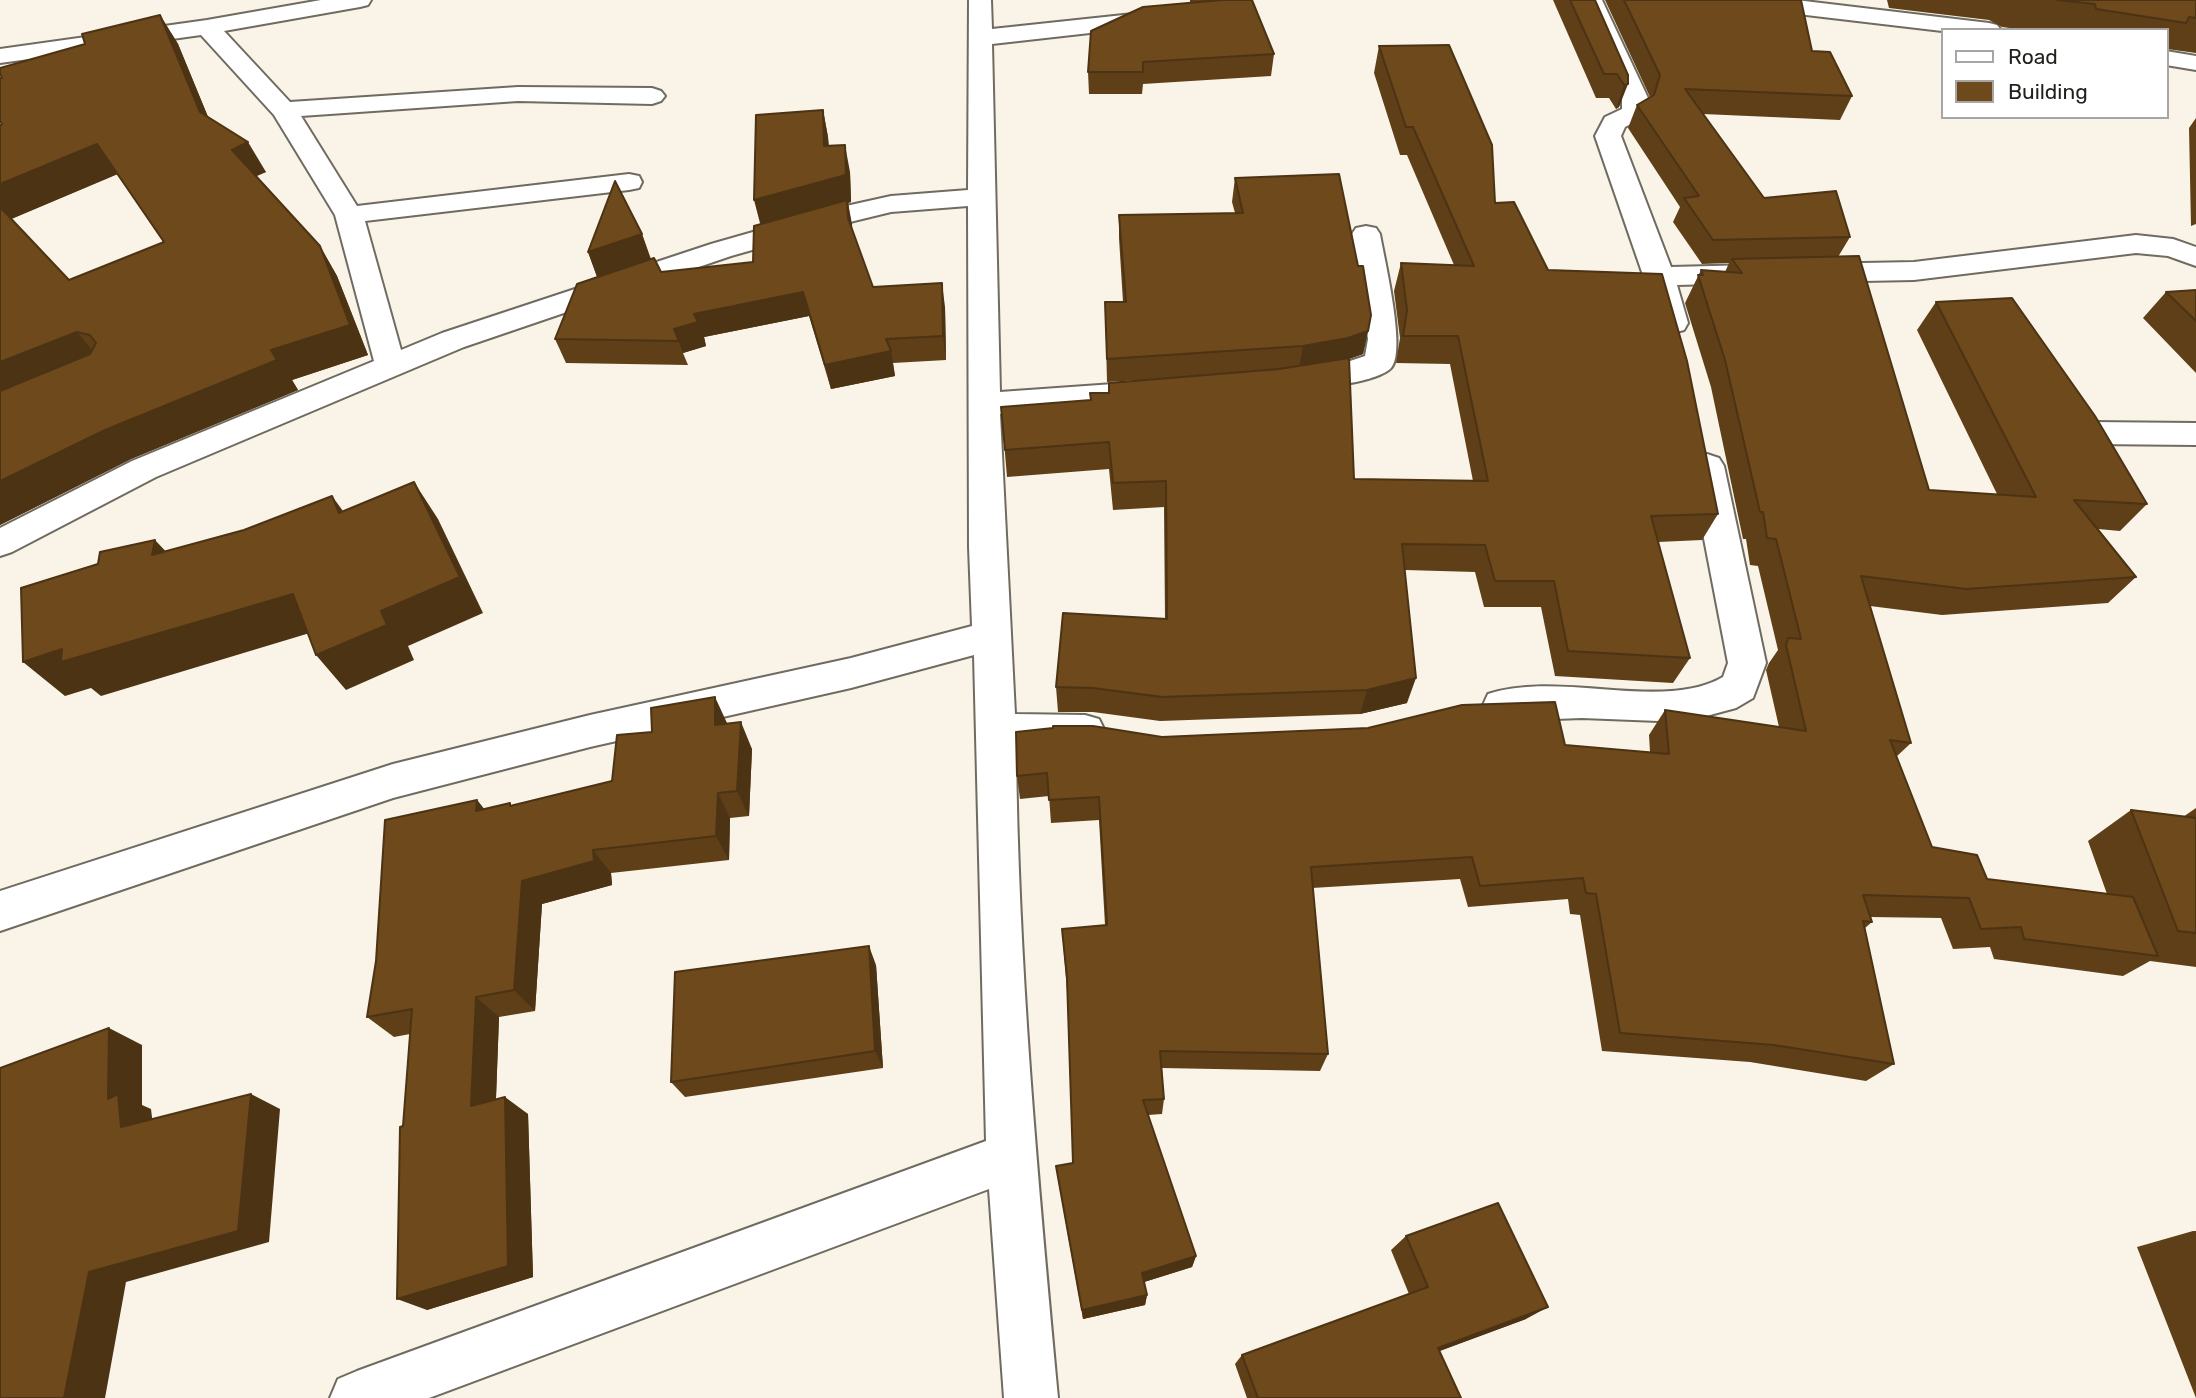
<!DOCTYPE html>
<html>
<head>
<meta charset="utf-8">
<style>
	body { margin:0 }
	#map { position:relative; width:2196px; height:1398px; overflow:hidden; background:#f9f4e7; font-family:Rubik,sans-serif }
	canvas { display:block }
	.legend { position:absolute; left:1941px; top:28px; width:228px; height:91px; box-sizing:border-box; background:#fff; border:2px solid #a7a6a4; margin:0; padding:9px 12px; list-style:none; font-size:21px; color:#23211c }
	.legend li { display:flex; align-items:center; gap:14px; height:35px }
	.legend b { width:35px; border:2px solid #a7a6a4 }
</style>
</head>
<body>
<div id="map">
<canvas width="2196" height="1398"></canvas>
<ul class="legend">
<li><b style="height:9px;background:#fff"></b>Road</li>
<li><b style="height:19px;background:#6d491c"></b>Building</li>
</ul>
</div>
<script>
const c = document.querySelector('canvas').getContext('2d');
c.lineJoin = 'round';
function stroke(path, color, width, dash) {
  c.strokeStyle = color;
  c.lineWidth = width;
  c.lineCap = dash ? 'butt' : 'round';
  c.setLineDash(dash || []);
  c.stroke(path);
}
function fill(path, color) {
  c.fillStyle = color;
  c.fill(path, 'evenodd');
}
const street = new Path2D(`
	M321,0H371L368,5L360,7L224,31L290,102L518,87L652,88L661,91L665,96L661,101L652,104L518,101L301,116L357,206L629,174L639,176L642,182L639,188L629,190L365,221L401,350L442,333L711,244L837,208L891,196L968,190L969,0H991L992,29L1161,11L1169,13L1173,18L1169,23L1161,25L992,44L1000,392L1142,382L1153,385L1158,393L1153,401L1142,404L1000,414L1015,714L1085,715L1099,719L1105,731L1099,743L1085,747H1016C1018,964 1038,1182 1058,1398H1004L989,1189L429,1398H330L338,1379L357,1371L986,1141L974,655L851,688L590,747L393,798L0,931V891L393,764L590,715L851,658L972,626L969,547L968,206L891,212L854,221L731,256L464,347L156,477L12,552L0,556V528L132,461L374,361L335,215L274,115L201,35L0,63V49L207,20Z
	M1580,0H1602L1648,98C1648,117 1642,119 1625,127L1621,136L1671,267L1752,265L1762,268L1766,274L1762,280L1752,283L1677,285L1688,323L1684,330L1673,333L1662,330L1595,136L1605,117L1622,109V98Z
	M1727,0H1796L1989,23L1997,25L2001,30L1942,31L1738,7L1730,5Z
	M2166,51L2196,56V70L2166,65Z
	M1366,226L1376,228L1380,234C1384,258 1407,352 1391,368C1382,377 1357,382 1345,384C1326,388 1305,395 1286,389L1281,382L1286,375L1344,363L1365,356L1368,339L1352,234L1356,228Z
	M2136,235L2173,239L2196,247V266L2168,256L2136,253L1914,280L1812,282L1802,279L1798,273L1802,267L1812,264L1914,262Z
	M2090,422L2196,423V445L2090,444L2078,441L2074,433L2078,425Z
	M1707,454L1719,458L1724,466L1766,663L1753,698L1736,708L1684,722L1582,718L1502,721L1488,716L1483,705L1488,694C1559,670 1663,712 1723,677L1728,663L1690,466L1695,458Z`);
stroke(street, '#706b60', 4);
fill(street, '#fff');
fill(new Path2D(`
	M1190,0H1252L1274,54L1271,76L1143,84L1142,94H1089L1088,72L1190,3Z
	M1553,0H1595L1628,75L1619,107L1616,109L1609,98H1596Z
	M1605,0H1801L1812,51L1852,96L1840,120L1703,114L1764,198L1850,237L1838,257L1929,490L1997,494L1917,330L1936,302L2147,504L2120,531L2098,529L2136,577L2108,603L1942,615L1870,606L1911,743L1896,757L1932,847L1987,879L2107,894L2088,841L2131,810L2183,817L2196,808V967L2150,961L2123,976L1994,959L1990,947L1953,949L1941,918L1870,917L1872,922L1865,928L1894,1064L1866,1081L1750,1062L1602,1051L1580,915L1570,914L1568,899L1468,907L1460,879L1312,888L1328,1054L1320,1071L1162,1068L1164,1099L1162,1114L1148,1115L1196,1256L1192,1267L1144,1282L1147,1295L1145,1305L1083,1319L1058,1180L1056,1166L1073,1163L1067,991L1062,929L1105,925L1099,820L1051,823L1049,796L1020,799L1017,776L1162,737L1565,745L1650,752L1649,735L1665,710L1779,727L1766,670L1769,663L1778,650L1758,566L1750,565L1746,539H1743L1711,387L1685,303L1701,270L1725,272L1729,263L1702,264L1673,222L1680,207L1628,128L1637,105L1650,97Z
	M1887,0H2196V53L2167,49L2166,50V30H2025L2002,27L1989,20L1889,8Z
	M160,15L178,44L208,117L266,172L256,176L320,246L337,276L368,355L292,380L298,390L131,459L0,525L2,124L85,44ZM117,174L164,242L69,280L11,219Z
	M1379,46L1495,203L1548,270L1718,514L1702,540L1658,542L1690,658L1673,683L1555,676L1541,607H1484L1475,572L1405,570L1407,703L1360,714L1160,721L1093,712H1058L1056,687L1165,619L1164,507L1113,510L1109,469L1007,477L1001,407L1091,400L1140,380L1107,382L1105,302H1123L1119,238V215L1235,213L1232,202L1235,178L1368,331L1363,354L1349,359L1354,479L1473,481L1450,364L1396,363L1400,338L1394,291L1401,263L1454,265L1407,155H1400L1374,73Z
	M823,110L828,137L829,146L850,172L851,202L848,203L852,229L873,287L945,307L946,360L893,363L895,376L831,389L809,316L704,337L706,346L683,353L688,365L566,363L555,339L597,277L588,252L642,234L651,259L661,272L753,262L760,224Z
	M2196,118V224L2191,226L2189,128Z
	M2196,290V373L2143,318L2166,292Z
	M727,724L752,749L749,816L730,818L729,860L611,873L612,885L542,904L535,1011L499,1017L496,1099L528,1114L533,1277L427,1310L403,1126L410,1034L394,1037L367,1017L477,800L484,809L512,806L612,781Z
	M876,965L883,1068L685,1097L671,1082Z
	M2193,1231H2196V1398L2137,1247Z
	M1406,1236L1526,1319L1439,1351L1461,1398H1247L1235,1364L1242,1355L1409,1294L1391,1250Z`), '#5e3f18');
fill(new Path2D(`
	M160,15L178,44L218,141L200,112Z
	M1628,84L1619,107L1616,109L1624,85Z
	M823,110L828,137L829,173L824,146Z
	M248,142L266,172L250,179L232,150Z
	M97,144L118,174L9,220L0,210V184Z
	M845,145L850,172L851,202L848,203L852,224L853,242L761,227L754,200Z
	M642,234L651,261L598,279L588,252Z
	M320,246L337,276L368,355L292,380L298,390L131,459L0,525V481L105,430L271,350Z
	M942,283L945,307L946,360L943,336Z
	M803,292L809,316L704,337L706,346L683,353L674,329L694,314Z
	M1368,331L1363,354L1343,361L1299,369L1303,346Z
	M77,332L102,362L0,402V362Z
	M891,351L895,376L831,389L825,365Z
	M414,482L438,519L483,613L408,646L414,660L346,690L316,655L381,611Z
	M332,496L359,533L339,513Z
	M155,540L189,576L152,555Z
	M293,594L323,629L101,696L91,688L65,696L23,662L62,649Z
	M1416,678L1407,703L1360,714L1367,690Z
	M715,697L727,723L715,725Z
	M741,722L752,749L749,816L737,791Z
	M718,793L730,818L729,860L716,836Z
	M477,800L497,825L476,811Z
	M593,850L611,873L612,885L542,904L535,1011L514,990L522,881Z
	M869,946L876,965L883,1068L875,1051Z
	M476,997L499,1017L495,1123L471,1106Z
	M109,1028L142,1045V1105L151,1109L155,1142L121,1127L108,1099Z
	M251,1094L280,1109L269,1242L126,1282L105,1398H64L89,1272Z
	M505,1097L528,1114L533,1277L427,1310L397,1299Z
	M1196,1256L1192,1267L1141,1283L1142,1273Z
	M1147,1295L1145,1305L1083,1319L1082,1310Z
	M1548,1307L1526,1319L1421,1358L1438,1348Z`), '#4c3314');
const building = new Path2D(`
	M1222,0H1252L1274,54L1143,62V72H1088L1091,31L1143,7Z
	M1570,0H1595L1628,75V84L1624,85L1617,74H1604Z
	M1624,0H1801L1812,51L1830,52L1852,96L1685,89L1764,198L1836,191L1850,237L1713,240L1684,198L1699,196L1637,105L1654,95L1660,75Z
	M2056,0H2196V18L2189,17L2186,23L2096,9L2095,4Z
	M160,15L200,112L248,142L232,150L320,246L350,325L271,350L277,360L105,430L0,481V391L90,354L96,343L90,335L77,332L0,362V207L69,280L164,242L97,144L0,184V125L2,124L0,121V78H2L0,73V68L85,44L82,34Z
	M1449,45L1492,145L1495,203L1514,202L1548,270L1662,274L1687,361L1718,514L1651,516L1690,658L1568,651L1554,581H1495L1485,545L1402,544L1416,678L1367,690L1162,697L1093,688L1056,687L1063,613L1167,619L1166,481L1113,483L1109,442L1005,450L1001,407L1091,400L1090,393H1109V383L1279,369L1349,358L1354,479L1488,481L1458,336H1403L1407,310L1401,263L1474,266L1413,127H1406L1379,46Z
	M823,110L824,146L845,145L846,175L754,200L756,115Z
	M1339,174L1358,266H1363L1371,315L1368,331L1348,338L1303,346L1107,359L1105,302H1126L1119,215L1243,213L1235,178Z
	M615,181L642,234L588,252Z
	M847,200L848,218L873,287L942,283L943,336L886,339L891,351L825,365L803,292L694,314L698,322L674,329L679,341L555,339L577,284L654,258L661,272L753,262L754,226Z
	M1859,256L1929,490L2036,497L1936,302L2012,298L2095,416L2147,504L2074,500L2136,577L1966,589L1861,576L1911,743L1890,740L1932,847L1977,855L1987,879L2133,897L2158,956L2024,939L2021,927L1981,929L1969,898L1863,895L1872,922L1863,921L1894,1064L1774,1045L1620,1033L1596,894L1586,893L1583,878L1480,886L1472,857L1311,867L1328,1054L1160,1051L1164,1099L1143,1100L1196,1256L1142,1273L1147,1295L1082,1310L1056,1166L1073,1163L1067,978L1062,929L1107,925L1099,797L1049,800L1047,773L1017,776L1016,732L1053,728V726H1093L1162,737L1368,728L1462,705L1555,702L1565,745L1669,754L1665,710L1806,731L1786,645L1788,638L1801,639L1776,539L1767,538L1763,512H1760L1725,360L1698,275H1703L1701,270L1742,273L1732,259Z
	M2196,290V321L2166,292Z
	M414,482L460,577L381,611L387,625L316,655L293,594L61,662L62,649L23,662L21,588L98,564L100,552L155,540L152,555L244,530L332,496L339,513Z
	M715,697V725L741,722L737,791L718,793L716,836L593,850L594,861L522,881L514,990L476,997L471,1106L505,1097L508,1266L397,1299L400,1127L403,1126L412,1009L367,1017L376,961L385,820L477,800L476,811L510,803V806L612,781L617,735L652,732L651,708Z
	M2131,810L2196,818V933L2178,931Z
	M869,946L875,1051L671,1082L675,972Z
	M109,1028L108,1099L118,1094L121,1127L251,1094L238,1231L89,1272L64,1398H0V1068Z
	M1498,1203L1548,1307L1438,1348L1461,1398H1258L1242,1355L1428,1287L1406,1236Z`);
fill(building, '#6d491c');
stroke(building, '#4c3314', 2);
</script>
</body>
</html>
